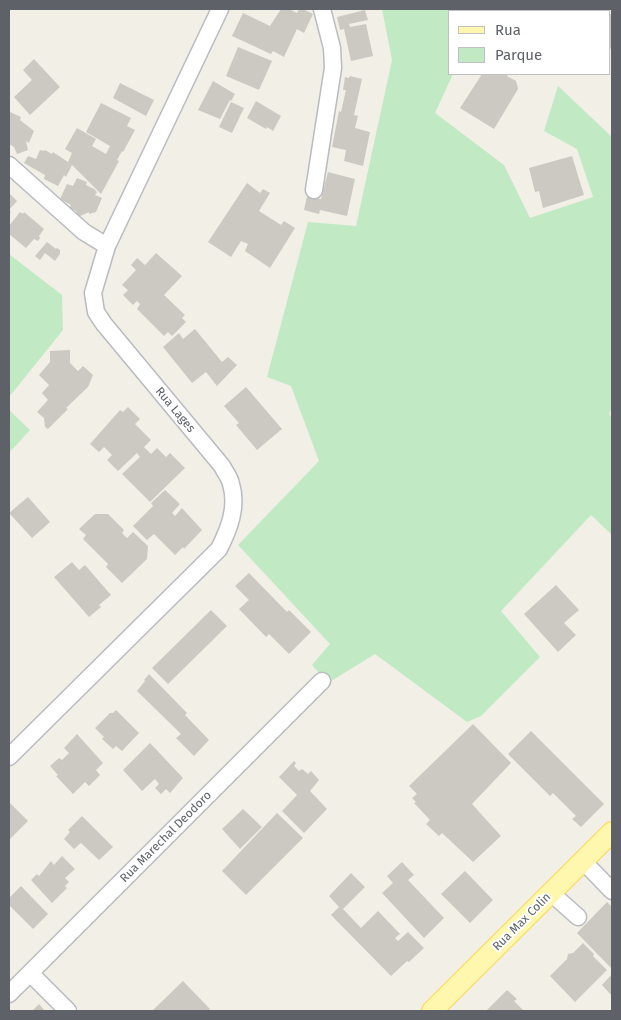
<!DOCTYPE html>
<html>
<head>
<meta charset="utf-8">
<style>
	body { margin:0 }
	#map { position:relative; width:621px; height:1020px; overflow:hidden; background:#f1efe6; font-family:"Fira Sans",sans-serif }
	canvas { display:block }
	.frame { position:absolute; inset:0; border:10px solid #5e6168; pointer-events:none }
	.legend { position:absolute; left:448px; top:10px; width:162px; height:65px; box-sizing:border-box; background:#fff; border:1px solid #bfc0c3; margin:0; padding:6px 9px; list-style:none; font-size:15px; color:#5e6168 }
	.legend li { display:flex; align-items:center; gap:10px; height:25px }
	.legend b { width:25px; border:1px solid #bfc0c3 }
</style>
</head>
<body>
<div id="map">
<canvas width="621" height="1020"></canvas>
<div class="frame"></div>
<ul class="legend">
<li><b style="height:6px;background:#fff7ad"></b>Rua</li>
<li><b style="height:14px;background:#c1eac4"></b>Parque</li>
</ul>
</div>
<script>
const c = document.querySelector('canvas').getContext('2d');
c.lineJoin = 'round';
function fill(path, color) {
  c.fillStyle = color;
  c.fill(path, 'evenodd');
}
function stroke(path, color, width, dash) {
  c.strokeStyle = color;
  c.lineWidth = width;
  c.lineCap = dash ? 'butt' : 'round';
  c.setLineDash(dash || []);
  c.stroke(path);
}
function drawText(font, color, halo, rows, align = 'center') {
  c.font = font + ' "Fira Sans",sans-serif';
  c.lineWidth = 4;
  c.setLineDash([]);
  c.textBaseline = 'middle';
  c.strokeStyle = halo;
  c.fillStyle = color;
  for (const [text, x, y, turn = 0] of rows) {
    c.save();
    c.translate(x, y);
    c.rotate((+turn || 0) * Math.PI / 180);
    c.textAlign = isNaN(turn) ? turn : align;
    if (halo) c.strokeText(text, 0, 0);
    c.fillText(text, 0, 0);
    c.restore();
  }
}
fill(new Path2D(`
	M382,9H482L481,11H450V74H453L435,113L504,165L530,218L593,197L577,149L544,131L558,86L612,137V408L609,414L612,418V535L591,515L501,611L540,657L481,716L467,722L375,654L328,683L312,665L330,644L238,545L319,461L291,386L267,377L308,222L356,226L392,60Z
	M9,254L62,295L63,330L9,397Z
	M9,410L30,430L9,453Z`), '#c1eac4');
fill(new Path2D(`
	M281,9H292L291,10L297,13L299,9H303L313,14L304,33L297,29L284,57L273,51L271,54L232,36L243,13L270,26Z
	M506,9H557V11H506Z
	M365,10L368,20L349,24L350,27L366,24L373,56L351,61L344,29L340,30L337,17Z
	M612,12V50L610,48V15Z
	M238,47L272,61L259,90L226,76Z
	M34,59L60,87L30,115L14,97L32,80L23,70Z
	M482,74H508L507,76L516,81L518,89L494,129L460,108Z
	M350,76L362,79L354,115L358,116L355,128L370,132L363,166L344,161L346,150L332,147L339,111L341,112L346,90H343L345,77L349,78Z
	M213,81L235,94L231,101L230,100L220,119L198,110Z
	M120,83L154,100L146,116L113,98Z
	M256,101L281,116L273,131L267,127L266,129L247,118Z
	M231,102L244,108L232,133L219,127Z
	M101,103L131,118L127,126L135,130L123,152L122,151L117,160L119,161L101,194L72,165L66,177L64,175L58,186L44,179L45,175L24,163L28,156L36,159L40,150L44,151L45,150L52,154L53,152L68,162L72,153L65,149L77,128L96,139L92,146L106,154L110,146L86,132Z
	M10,112L21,117L20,120L34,131L29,143L26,141L28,150L17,154L14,147L9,144Z
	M572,156L584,195L543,208L539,191L535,192L529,168Z
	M328,172L355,179L347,216L320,210L319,214L304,210L307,196L321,199Z
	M77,178L87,182L86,185L94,189L97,192L95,195L102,198L96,212L89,214V212L78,217L76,211L69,208L71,205L60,199L67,184L73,186Z
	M247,183L260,193L263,189L270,193L259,211L281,225L284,221L295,228L270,268L245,251L248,244L241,241L231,257L208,242Z
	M9,193L17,201L9,210L11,212L9,215Z
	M20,212L23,214L24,212L44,229L39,236L40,238L38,241L34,239L26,248L9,234V226Z
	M47,242L56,249L57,248L60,250V254L55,261L45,253L40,260L35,256Z
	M156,253L182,276L164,295L185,315L182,318L186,322L172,336L168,332L164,336L137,309L140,304L137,301L133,305L123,295L128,290L122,285L136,270L131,265L137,258L145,265Z
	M195,329L222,362L228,357L237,365L217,386L206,372L192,383L163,347L179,333L183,339Z
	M70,350V363L78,371L83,366L93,375L88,387L66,408L68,409L48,429L45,427L44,418L37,412L48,400L42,393L49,385L39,375L50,362V351Z
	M246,387L282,429L257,450L236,425L239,423L224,406Z
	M128,407L140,419L135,424L151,440L144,447L151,454L157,448L166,457L170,453L185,468L150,502L122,474L140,457L137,453L118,471L107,460L112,455L104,447L99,452L90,444L120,410L123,412Z
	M165,490L180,504L172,513L175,516L182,508L202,530L184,549L183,547L175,555L154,534L147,540L133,526L153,506L151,503Z
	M28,497L50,522L32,538L9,513Z
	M95,514H108L124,530L122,533L127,538L133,532L148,546L147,559L122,583L106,567L108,564L83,539L86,535L79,529Z
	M72,562L79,570L85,565L111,595L99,605L101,607L89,617L54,577Z
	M249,573L287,612L289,610L311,632L289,654L269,634L266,637L239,609L249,600L235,586Z
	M556,585L579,610L564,623L576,635L558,652L524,614Z
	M211,610L227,626L168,684L152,668Z
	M149,674L187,713L185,715L209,740L194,756L176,738L181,734L137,691L145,681L144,680Z
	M116,710L139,733L122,751L116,746L113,749L102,739L104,737L95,728L110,713H113Z
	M473,724L511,763L472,804L501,836L473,862L442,833L439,836L426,824L430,820L414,803L416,802L412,798L417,794L409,786Z
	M531,731L604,804L581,827L572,819L576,816L553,793L550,796L508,754Z
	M77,734L103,763L96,770L100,775L89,786L85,782L73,794L56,776L58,775L50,766L59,758L62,760L69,753L64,748Z
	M150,743L183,778L170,793L166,789L161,794L155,788L159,784L155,779L142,791L123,770Z
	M294,761L296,763L294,766L299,771L302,769L308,774L311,771L319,780L310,791L327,809L304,833L282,811L297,795L279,777Z
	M9,802L28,821L9,840Z
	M243,809L262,827L240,849L222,829Z
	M277,813L303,838L246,895L222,871Z
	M82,816L113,847L99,860L81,843L74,849L64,839L70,832L68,830Z
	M62,856L75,869L65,878L69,882L65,886L67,888L52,903L31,880L37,874L39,876L51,861L54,865Z
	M402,862L414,875L408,880L444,918L424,938L382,893L393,883L387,876Z
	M465,871L493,900L470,923L441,894Z
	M351,873L365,887L343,909L361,928L378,911L400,934L395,938L398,941L408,932L424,948L409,962L407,961L391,976L331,915L339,907L329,896Z
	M21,886L48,914L33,929L9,905V898Z
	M607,902L612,907L611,968L577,933Z
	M583,943L594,954L593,956L607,970L575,1002L550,976L567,959L568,954L573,953Z
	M612,974V996L602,985Z
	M183,981L210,1009L208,1011H152Z
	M507,990L517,999L514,1001L524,1011H486Z
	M39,1004L45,1011H32Z`), '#ccc9c3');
const minor = new Path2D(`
	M9,165L84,232L107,246
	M314,190L333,68L332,48L322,9
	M9,757L219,549C229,529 238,507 231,484C230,478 225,472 222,466L104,324L96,312L93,293L107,246L220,9
	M583,861L612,891
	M551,893L578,917
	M30,973L68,1011
	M9,994L322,681`);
const major = new Path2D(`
	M432,1011L612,832`);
stroke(minor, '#b9bbc1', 19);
stroke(major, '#fdd854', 22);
stroke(minor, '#fff', 16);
stroke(major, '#fff7ad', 20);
drawText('12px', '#5e6168', '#fff', [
	["Rua Lages",175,410,50],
	["Rua Marechal Deodoro",166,837,-45],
	["Rua Max Colin",522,922,-45]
]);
</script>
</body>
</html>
